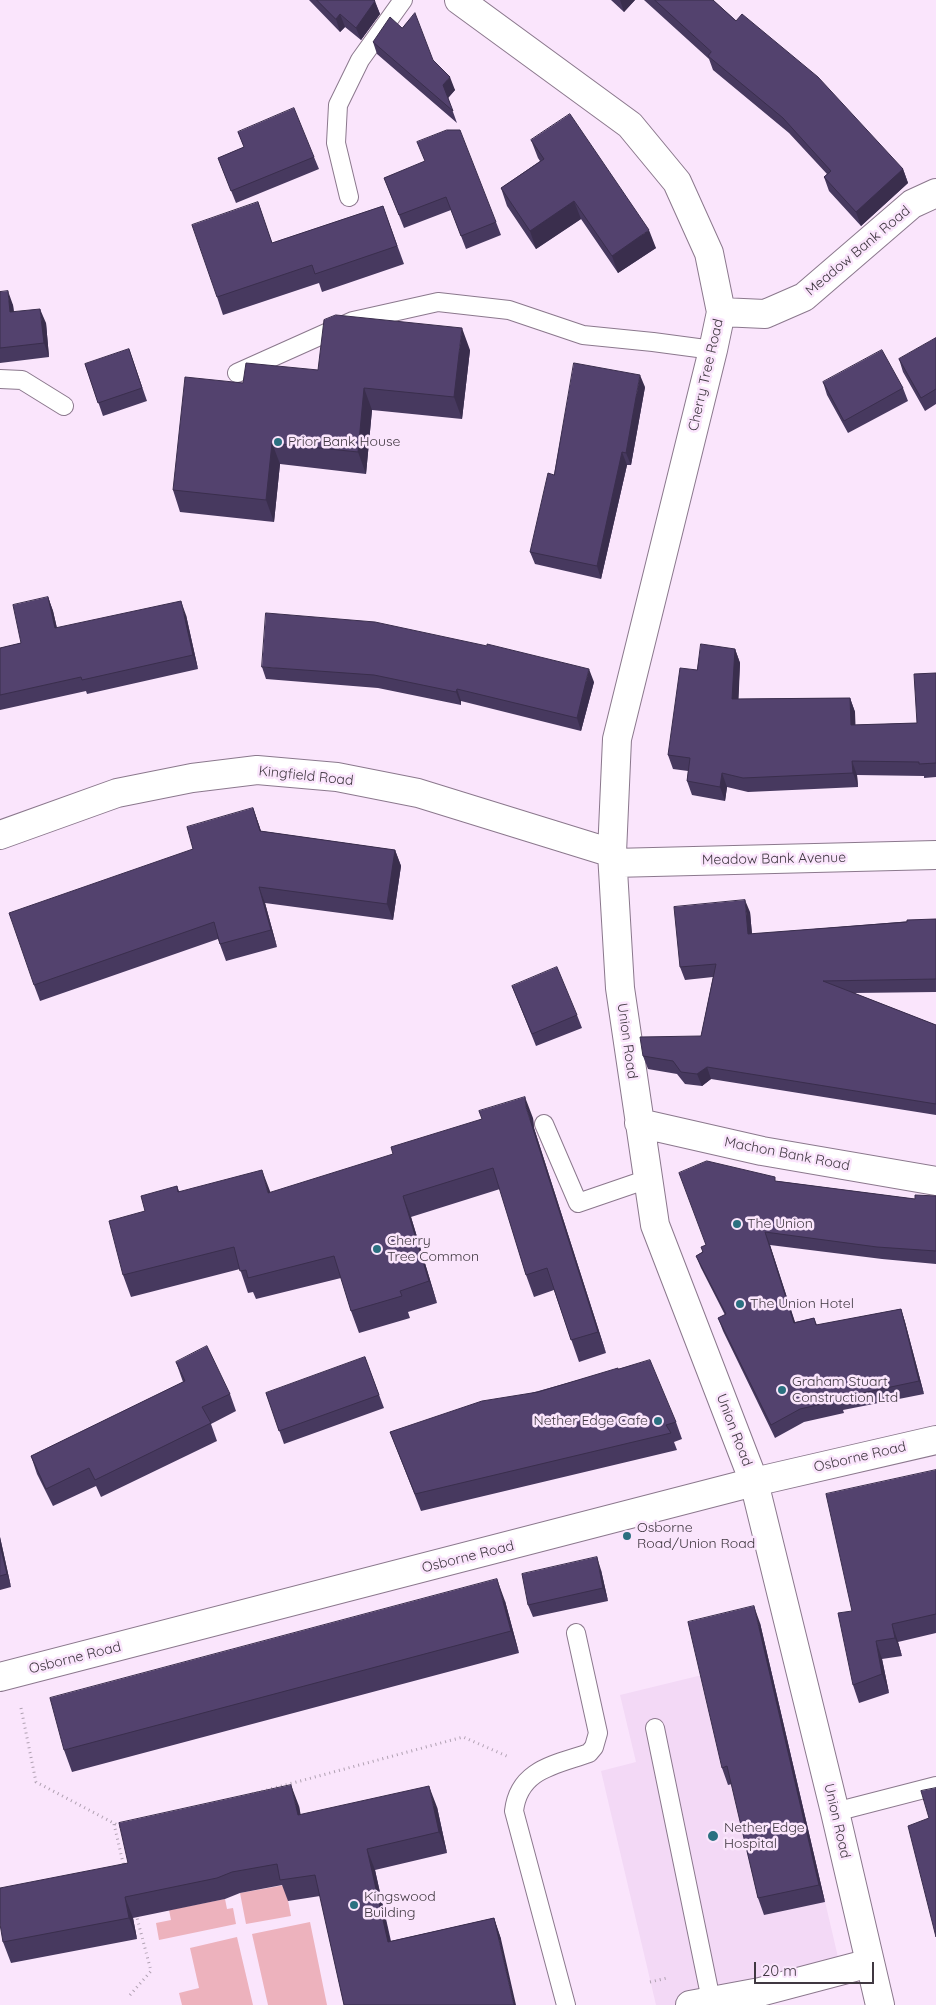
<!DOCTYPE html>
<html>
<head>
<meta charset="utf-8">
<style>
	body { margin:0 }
	#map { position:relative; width:936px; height:2005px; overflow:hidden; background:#fae5fc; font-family:Quicksand,sans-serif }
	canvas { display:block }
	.scale { position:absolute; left:754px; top:1962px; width:120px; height:22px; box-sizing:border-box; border:2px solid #403841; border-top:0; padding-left:6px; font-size:15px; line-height:18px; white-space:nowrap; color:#403841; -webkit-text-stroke:4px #fae5fc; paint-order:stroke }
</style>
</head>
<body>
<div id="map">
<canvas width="936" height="2005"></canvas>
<div class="scale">20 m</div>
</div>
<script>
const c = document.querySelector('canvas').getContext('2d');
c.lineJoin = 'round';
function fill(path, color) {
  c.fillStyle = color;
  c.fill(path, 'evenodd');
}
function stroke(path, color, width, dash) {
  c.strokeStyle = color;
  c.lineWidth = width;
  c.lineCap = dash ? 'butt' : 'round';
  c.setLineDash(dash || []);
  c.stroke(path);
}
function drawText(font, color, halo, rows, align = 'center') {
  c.font = font + ' Quicksand,sans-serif';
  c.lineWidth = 5;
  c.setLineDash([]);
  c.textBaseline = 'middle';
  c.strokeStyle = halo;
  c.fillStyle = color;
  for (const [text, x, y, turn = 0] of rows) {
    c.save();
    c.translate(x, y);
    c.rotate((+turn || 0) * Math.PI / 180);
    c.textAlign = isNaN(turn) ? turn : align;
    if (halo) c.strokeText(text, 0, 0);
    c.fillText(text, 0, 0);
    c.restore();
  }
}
fill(new Path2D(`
	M760,1623L841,1970L692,2005H656L601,1771L636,1762L620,1695L702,1675L694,1639Z`), '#f3d9f6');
fill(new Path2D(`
	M285,1885L291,1916L246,1924L240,1893Z
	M225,1899L227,1909L233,1908L236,1924L159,1940L156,1923L171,1920L169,1910Z
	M310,1922L327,2005H268L252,1934Z
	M237,1937L253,2005H182L179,1993L199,1988L190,1948Z`), '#edb2bd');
const service = new Path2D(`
	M349,197L336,143L338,105L360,60L403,0
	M237,373L353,321L438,302L509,310L583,335L653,342L713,350
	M0,379L22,380L64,406
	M544,1124L578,1203L648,1179
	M655,1728L711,2000
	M835,1812L936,1786
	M566,2005L514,1811C519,1769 555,1765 589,1753L594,1747L598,1733L576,1633`);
const minor = new Path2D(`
	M459,0L630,125L677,182L709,253L721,312L713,350L617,739L612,853L620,988L655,1225L754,1482L835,1812L880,2005
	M721,312L765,314L804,297L912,204L936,193
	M0,835L117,793L192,778L257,770L337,777L418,793L612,853
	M613,863L936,855
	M639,1123L762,1151L936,1181
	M690,2005L760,1992L870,1963`);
const tertiary = new Path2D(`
	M0,1677L754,1482L936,1440`);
stroke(service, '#8b788d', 20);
stroke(minor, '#8b788d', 30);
stroke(tertiary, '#8b788d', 30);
stroke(new Path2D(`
	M21,1708L36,1782L123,1828
	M252,1794L463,1737L509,1757
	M114,1824L124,1867
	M650,1982L667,1978
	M130,1995L151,1971L136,1914`), '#b0a1b2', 3, [1, 4]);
stroke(service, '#fff', 18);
stroke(minor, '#fff', 28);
stroke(tertiary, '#fff', 28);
fill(new Path2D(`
	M309,0H374L380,14L361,40L345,27L340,32Z
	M611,0H635L624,12Z
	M644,0H713L903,169L908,183L861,226L829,191L824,177L827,174L789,133L713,70L709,59Z
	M373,42L433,60L455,90L448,98L457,123L377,54Z
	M238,132L314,157L319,169L236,203L218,158L244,147Z
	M531,140L656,248L618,273L581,219L536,249L507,206L501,188L540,161L538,158Z
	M425,162L496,222L501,235L466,249L451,210L404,228L384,178Z
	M258,202L272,243L383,206L404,264L322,292L319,283L223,315L217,297Z
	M0,292L13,305L14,312L46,323L49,357L0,363Z
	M936,338V404L925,411L903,372L899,359Z
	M129,349L147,401L103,416L85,364Z
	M470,350L462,419L372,410L366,474L280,464L274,522L180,512L173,490L243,383L318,370Z
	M823,382L903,388L908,401L848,433L827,395Z
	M645,387L631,465H627L601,579L535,564L530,552L554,475Z
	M48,597L53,611L57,628L186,615L198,669L87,694L86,691L0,710V648L21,643Z
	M735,649L740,663L738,699L850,698L855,712V725L917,723L936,673V777L924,778V776L857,775L858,787L748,792L727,787L725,801L692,795L687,781L688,771L673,769L668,755L697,670Z
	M262,667L594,682L581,731L461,701V705L378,688L266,679Z
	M253,808L261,831L395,850L401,866L393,920L265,903L277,947L226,961L218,939L40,1001L34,985L193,849Z
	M750,912L752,934L936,919V992L854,993L936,1025V1115L711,1079L702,1086L685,1084L677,1074L648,1069L643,1056L701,1036L713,977L685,980L680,967Z
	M512,986L577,1015L582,1028L536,1046Z
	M533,1118L534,1128L606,1353L579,1362L554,1290L534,1297L526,1275L500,1189L411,1217L437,1303L408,1312L410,1318L359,1333L351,1311L341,1278L256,1299L253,1292L248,1293L240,1269L131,1297L123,1275L145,1211L177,1186L179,1191L270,1193Z
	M777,1181L915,1199L936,1196V1264L882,1259L770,1245L795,1322L814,1318L817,1325L901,1309L905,1322L924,1394L843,1410L844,1413L804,1422L775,1438L723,1331L718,1318L725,1315L701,1268L696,1256L702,1252L706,1245Z
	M365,1357L384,1408L284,1444L266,1393Z
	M176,1362L230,1394L236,1411L211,1424L217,1441L101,1497L96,1486L53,1506L37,1474L31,1456L183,1382Z
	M618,1369L676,1422L682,1439L674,1442L677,1450L421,1511L390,1432Z
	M936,1470V1633L898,1642L902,1656L882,1659L889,1693L859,1703L853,1685Z
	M0,1537L11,1587L0,1590Z
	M601,1570L608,1601L533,1617L528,1605Z
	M505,1601L519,1653L72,1772L64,1750Z
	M760,1623L825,1902L764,1915L758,1898L732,1784L728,1785L722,1768Z
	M299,1806L300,1815L437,1807L447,1853L375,1870L391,1941L494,1918L501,1939L344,2005L320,1896L288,1901L282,1885L240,1893L225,1899L133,1918L137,1939L11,1963L3,1942L128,1863Z`), '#47395f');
fill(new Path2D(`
	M620,0H635L624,12Z
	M375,1L380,14L361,40L356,28Z
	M340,14L345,27L340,32L336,19Z
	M450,77L455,90L448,98L443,85Z
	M903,169L908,183L861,226L856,212Z
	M574,201L581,219L536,249L530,231Z
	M649,230L656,248L618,273L612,256Z
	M8,291L13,305L15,326L10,312Z
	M40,309L46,323L49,357L44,343Z
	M462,328L470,350L462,419L454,397Z
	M640,375L645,387L631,465L626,453Z
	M364,388L372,410L366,474L358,452Z
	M272,443L280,464L274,522L266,500Z
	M622,452L627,465L601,579L597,566Z
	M48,597L53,611L60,642L55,628Z
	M181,601L186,615L198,669L193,655Z
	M735,649L740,663L738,713L732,699Z
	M589,669L594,682L581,731L577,718Z
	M457,689L461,701V705L456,692Z
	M850,698L855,712L856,739L851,725Z
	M852,761L857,775L858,787L853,773Z
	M722,773L727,787L725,801L720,787Z
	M253,808L259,825L266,847L260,831Z
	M395,850L401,866L393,920L387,904Z
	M259,887L265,903L277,947L271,930Z
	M745,900L750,912L753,946L748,934Z
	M707,1067L711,1079L702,1086L697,1074Z
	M525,1097L533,1118L534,1128L606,1353L598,1332L526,1107Z
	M262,1170L270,1191L276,1215L268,1193Z
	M403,1196L411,1217L437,1303L429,1281Z
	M765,1232L770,1245L799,1335L794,1323Z
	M901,1309L905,1322L924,1394L919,1381Z
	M0,1537L11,1587L7,1574L0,1545Z
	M597,1557L601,1570L608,1601L603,1588Z
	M497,1579L505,1601L519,1653L511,1631Z
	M754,1606L760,1623L825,1902L819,1885Z
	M892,1624L898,1642L902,1656L895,1638Z
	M876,1641L882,1659L889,1693L882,1674Z
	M291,1785L299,1806L305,1836L298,1815Z
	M429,1786L437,1807L447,1853L439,1832Z
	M367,1849L375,1870L395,1963L388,1942Z
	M125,1897L133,1918L137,1939L129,1918Z
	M494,1918L501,1939L516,2005H514Z`), '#3a2e4d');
const building = new Path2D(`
	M317,0H374L375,1L356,28L340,14L336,19Z
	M655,0H713L736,21L742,14L818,77L903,169L856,212L824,177L831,171L783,118L708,56L711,52Z
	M415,13L433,60L450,77L443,85L453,111L373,42L390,17L402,28Z
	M294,108L314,157L231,191L218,158L244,147L238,132Z
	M570,114L649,230L612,256L574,201L530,231L501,188L544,159L531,140Z
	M447,130H460L496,222L461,236L446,197L399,215L384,178L425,161L417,142Z
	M258,202L272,243L383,206L397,246L315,274L312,265L217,297L192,225Z
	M8,291L10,312L40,309L44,343L0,348V292Z
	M336,315L462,328L454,397L364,388L358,452L272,443L266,500L173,490L185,377L243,383L246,363L318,370L324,320Z
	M936,338V389L921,398L899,359Z
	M129,349L142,388L98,403L85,364Z
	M882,350L903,388L844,421L823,382Z
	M574,363L640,375L626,453L622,452L597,566L530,552L548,473L554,475Z
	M48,597L55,628L181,601L193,655L82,680L81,677L0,695V648L21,643L13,605Z
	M266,613L375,622L487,646V644L589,669L577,718L457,689L456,692L374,675L262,667Z
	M701,644L735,649L732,699L850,698L851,725L917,723L914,674L936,673V763L919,764V762L852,761L853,773L743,778L722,773L720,787L687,781L690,758L668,755L680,668L697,670Z
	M253,808L260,831L395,850L387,904L259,887L271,930L220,944L214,922L34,985L9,913L193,849L187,827Z
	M745,900L748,934L907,922V920L936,919V979L823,981L936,1025V1104L707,1067L697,1074L681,1072L673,1061L643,1056L640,1037L701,1036L716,964L680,967L674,907Z
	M557,967L577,1015L532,1034L512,986Z
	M525,1097L526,1107L598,1332L571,1340L547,1268L526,1275L493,1168L403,1196L429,1281L400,1291L402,1296L351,1311L334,1256L248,1278L246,1270L240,1271L234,1247L123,1275L109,1221L145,1211L141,1196L177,1186L178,1192L262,1170L268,1193L393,1154L391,1147L482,1119L479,1111Z
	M707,1161L775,1177V1181L915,1199V1195L936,1196V1251L877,1247L765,1232L794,1323L814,1318L816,1325L901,1309L919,1381L839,1398V1400L800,1409L771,1425L718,1318L726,1314L696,1256L703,1252L701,1247L706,1245L679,1173Z
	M207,1346L230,1394L202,1407L211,1423L95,1480L89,1468L46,1489L31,1456L185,1381L176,1362Z
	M365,1357L379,1395L279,1431L266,1393Z
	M650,1360L676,1422L666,1425L671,1433L415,1494L390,1432L482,1401L538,1392L618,1368V1369Z
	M936,1470V1614L892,1624L895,1638L876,1641L882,1674L853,1685L838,1613L852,1611L826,1494Z
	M0,1545L7,1574L0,1576Z
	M597,1557L603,1588L528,1605L522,1574Z
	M497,1579L511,1631L64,1750L50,1698Z
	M754,1606L819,1885L758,1898L727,1766L722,1768L688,1622Z
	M291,1785L298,1815L429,1786L439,1832L367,1849L388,1942L494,1918L514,2005H344L315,1875L280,1880L277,1864L232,1872L217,1878L125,1897L129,1918L3,1942L0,1924V1888L128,1863L119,1823Z
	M936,1788V1937L908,1826L929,1818L921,1791Z`);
fill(building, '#53426e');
stroke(building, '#3a2e4d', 1);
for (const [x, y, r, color] of [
	[278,442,5,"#2b7080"],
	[737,1224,5,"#2b7080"],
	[377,1249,5,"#2b7080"],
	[740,1304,5,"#2b7080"],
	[782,1390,5,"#2b7080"],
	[658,1421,5,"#2b7080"],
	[627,1536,5,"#2b7080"],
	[713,1836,6,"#2b7080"],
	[354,1905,5,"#2b7080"]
]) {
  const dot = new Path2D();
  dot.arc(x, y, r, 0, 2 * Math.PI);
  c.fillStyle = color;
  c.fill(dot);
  stroke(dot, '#fae5fc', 2);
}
drawText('14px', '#403841', '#fae5fc', [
	["Meadow Bank Road",858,251,-40],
	["Cherry Tree Road",706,375,-77],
	["Kingfield Road",306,776,6],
	["Meadow Bank Avenue",774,859,-1],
	["Union Road",627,1041,82],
	["Machon Bank Road",787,1154,11],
	["Union Road",734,1430,69],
	["Osborne Road",860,1457,-13],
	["Osborne Road",468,1557,-14],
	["Osborne Road",75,1658,-14],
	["Union Road",837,1821,77]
]);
drawText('14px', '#403841', '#fae5fc', [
	["Prior Bank House",288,442],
	["The Union",747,1224],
	["Cherry",387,1241],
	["Tree Common",387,1257],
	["The Union Hotel",750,1304],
	["Graham Stuart",792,1382],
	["Construction Ltd",792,1398],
	["Nether Edge Cafe",648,1421,"right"],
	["Osborne",637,1528],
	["Road/Union Road",637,1544],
	["Nether Edge",724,1828],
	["Hospital",724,1844],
	["Kingswood",364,1897],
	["Building",364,1913]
], 'left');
</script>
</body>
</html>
